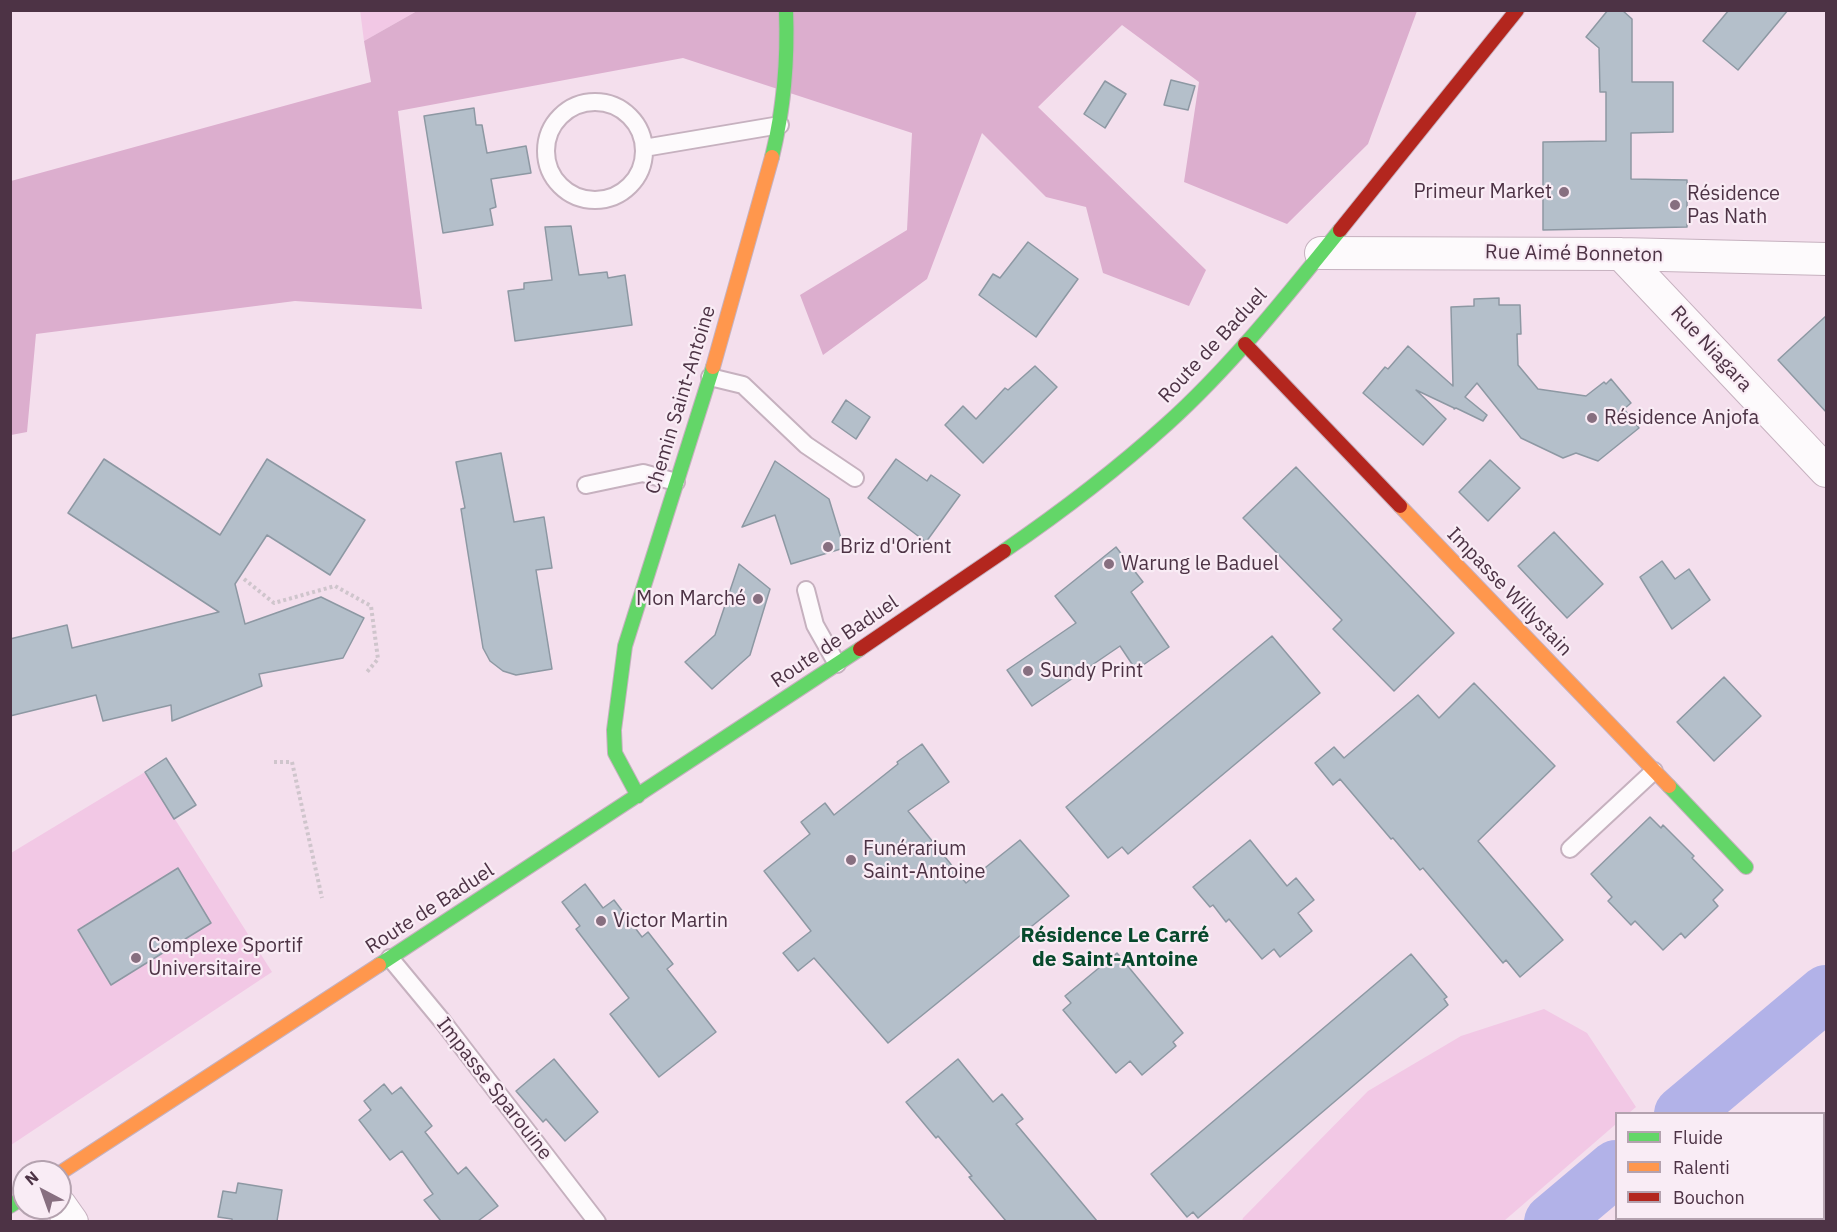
<!DOCTYPE html>
<html>
<head>
<meta charset="utf-8">
<style>
	body { margin:0 }
	#map { position:relative; width:1837px; height:1232px; overflow:hidden; background:#f4dfed; font-family:"IBM Plex Sans",sans-serif }
	canvas { display:block }
	.frame { position:absolute; inset:0; border:12px solid #4d3345; pointer-events:none }
	.legend { position:absolute; left:1615px; top:1112px; width:210px; height:108px; box-sizing:border-box; background:#f9ecf5; border:2px solid #b4a2af; margin:0; padding:8px 10px; list-style:none; font-size:18px; color:#4d3345 }
	.legend li { display:flex; align-items:center; gap:12px; height:30px }
	.legend b { width:30px; border:2px solid #b4a2af }
	.north { position:absolute; left:12px; top:1160px; width:60px; height:60px; box-sizing:border-box; background:#f9ecf5; border:2px solid #b4a2af; border-radius:50%; rotate:319deg; font-size:16px; font-weight:700; line-height:24px; text-align:center; color:#4d3345 }
	.north::after { content:''; display:block; margin:auto; width:21px; height:27px; background:#876f80; clip-path:polygon(50% 0,100% 100%,50% 72%,0 100%) }
</style>
</head>
<body>
<div id="map">
<canvas width="1837" height="1232"></canvas>
<div class="frame"></div>
<ul class="legend">
<li><b style="height:8px;background:#63d668"></b>Fluide</li>
<li><b style="height:8px;background:#ff974d"></b>Ralenti</li>
<li><b style="height:8px;background:#b3261e"></b>Bouchon</li>
</ul>
<div class="north">N</div>
</div>
<script>
const c = document.querySelector('canvas').getContext('2d');
c.lineJoin = 'round';
function fill(path, color) {
  c.fillStyle = color;
  c.fill(path, 'evenodd');
}
function stroke(path, color, width, dash) {
  c.strokeStyle = color;
  c.lineWidth = width;
  c.lineCap = dash ? 'butt' : 'round';
  c.setLineDash(dash || []);
  c.stroke(path);
}
function drawText(font, color, halo, rows, align = 'center') {
  c.font = font + ' "IBM Plex Sans",sans-serif';
  c.lineWidth = 4.5;
  c.setLineDash([]);
  c.textBaseline = 'middle';
  c.strokeStyle = halo;
  c.fillStyle = color;
  for (const [text, x, y, turn = 0] of rows) {
    c.save();
    c.translate(x, y);
    c.rotate((+turn || 0) * Math.PI / 180);
    c.textAlign = isNaN(turn) ? turn : align;
    if (halo) c.strokeText(text, 0, 0);
    c.fillText(text, 0, 0);
    c.restore();
  }
}
fill(new Path2D(`
	M360,10L417,11L364,41Z
	M145,772L272,972L11,1145V853Z
	M1544,1009L1587,1033L1636,1107L1629,1113L1616,1114V1124L1504,1221H1242L1243,1218L1368,1091L1461,1036Z`), '#f2c8e5');
fill(new Path2D(`
	M417,11H1417L1368,144L1287,224L1184,182L1199,82L1122,25L1038,107L1206,270L1189,306L1103,273L1086,207L1046,197L982,133L927,279L823,355L800,295L907,230L912,133L683,58L398,111L422,309L295,301L36,334L27,432L11,435V181L371,82L364,41Z`), '#dcaece');
stroke(new Path2D(`
	M1682,1114L1826,993
	M1552,1222L1616,1168`), '#b2b2e8', 56);
const building = new Path2D(`
	M1608,10H1622L1632,19V82H1673V132L1631,133V179L1687,180V227L1543,230V142L1606,141V92H1600L1599,48L1586,37Z
	M1729,10H1788L1738,70L1703,41Z
	M1171,80L1195,86L1188,110L1164,105Z
	M1105,81L1126,94L1105,128L1084,114Z
	M474,108L476,125H482L487,153L526,146L531,173L491,179L496,207L490,209L493,225L443,233L424,116Z
	M571,226L579,275L607,272L608,278L625,275L632,325L515,341L508,291L524,289V283L552,280L545,227Z
	M1028,242L1078,279L1036,337L979,295L993,274L1000,278Z
	M1499,298V305H1520L1521,334H1517L1518,365L1538,389L1586,396L1604,382L1606,384L1611,379L1631,403L1624,409L1639,428L1598,461L1576,453L1563,458L1521,438L1477,383L1465,397L1487,415L1483,421L1456,408L1454,409V408L1416,390L1446,419L1423,445L1363,393L1385,367L1388,369L1408,346L1453,386L1451,307L1474,306V299Z
	M1827,315V413L1778,360Z
	M1035,366L1057,387L983,463L945,425L963,406L976,419L1005,388L1008,390Z
	M846,400L870,417L856,439L832,422Z
	M501,453L514,522L544,517L552,568L536,570L552,669L516,675L503,671L490,661L483,648L461,509L465,508L456,462Z
	M104,459L220,535L267,459L365,520L330,575L267,535L235,584L245,624L321,597L364,618L343,658L259,674L262,686L172,721L171,705L103,721L96,695L10,716V639L67,625L72,648L219,612L68,513Z
	M896,459L927,481L931,475L960,495L926,542L868,498Z
	M1490,460L1520,488L1488,521L1459,492Z
	M775,461L829,499L844,548L791,564L775,515L742,527Z
	M1296,467L1454,633L1394,691L1333,629L1342,620L1243,518Z
	M1554,532L1603,584L1567,618L1518,566Z
	M1116,547L1143,582L1131,592L1169,647L1136,670L1120,646L1032,706L1007,670L1076,623L1055,596Z
	M1662,561L1675,579L1689,569L1710,600L1672,629L1640,577Z
	M739,564L770,589L750,655L712,689L685,662L715,635Z
	M1272,636L1320,693L1128,854L1122,847L1108,858L1066,807Z
	M1724,677L1761,716L1714,761L1677,722Z
	M1474,683L1555,766L1478,841L1563,940L1520,977L1506,960L1503,963L1423,868L1420,870L1393,838L1391,839L1340,779L1333,785L1315,763L1334,747L1344,758L1418,695L1439,718Z
	M922,744L949,782L908,811L966,883L1020,840L1069,896L888,1043L814,958L798,971L783,953L811,931L764,871L810,834L801,822L825,803L834,815L898,764L897,762Z
	M166,758L196,805L174,819L145,772Z
	M1650,817L1661,828L1663,825L1694,856L1692,858L1723,890L1713,900L1718,906L1685,938L1681,933L1663,950L1635,921L1631,925L1608,901L1612,897L1591,874Z
	M1250,840L1287,886L1296,878L1314,900L1298,913L1312,931L1280,957L1274,949L1262,959L1229,919L1226,922L1213,905L1210,907L1193,887Z
	M178,868L211,923L111,985L78,930Z
	M585,884L603,908L614,900L642,937L648,932L673,964L667,969L716,1032L659,1077L610,1014L629,998L576,929L580,926L562,902Z
	M1117,953L1183,1033L1173,1042L1176,1046L1142,1075L1130,1061L1116,1073L1063,1010L1071,1003L1065,996Z
	M1411,954L1447,997L1444,999L1448,1005L1198,1218L1193,1212L1187,1217L1151,1174Z
	M554,1059L598,1112L565,1141L546,1119L543,1122L516,1091Z
	M958,1059L993,1102L1002,1094L1023,1119L1016,1124L1097,1221H1006L969,1177L972,1176L938,1136L936,1138L906,1102Z
	M384,1084L392,1094L401,1087L432,1126L425,1132L458,1174L466,1167L498,1206L478,1221H441L424,1200L433,1194L402,1151L390,1160L359,1120L371,1110L364,1101Z
	M238,1183L282,1190L277,1221H232V1219L218,1217L223,1191L236,1193Z`);
fill(building, '#b4bfca');
stroke(building, '#8d98a3', 1.5);
const lane = new Path2D(`
	M546 151a49 49 0 1 1 98 0a49 49 0 1 1-98 0Z
	M644,148L780,125
	M710,377L743,385L806,445L855,478
	M586,485L643,473L676,482
	M806,590L815,625L837,664
	M1570,849L1654,771
	M390,958L443,1022L597,1222`);
const street = new Path2D(`
	M1321,253L1621,254L1826,259
	M1621,254L1826,471
	M60,1205L72,1222`);
const fast = new Path2D(`
	M772,157C784,108 788,60 786,10
	M1004,551C1061,512 1116,470 1167,424C1231,366 1286,297 1340,230
	M1669,786L1746,867
	M638,796L615,753L614,730L625,646L713,367
	M379,965L860,649
	M10,1206L24,1197`);
const slow = new Path2D(`
	M713,367L772,157
	M1400,506L1669,786
	M60,1173L379,965`);
const jam = new Path2D(`
	M1340,230L1517,10
	M1245,344L1400,506
	M860,649L1004,551`);
stroke(lane, '#c6b1bf', 20);
stroke(street, '#c6b1bf', 34);
stroke(fast, '#c6b1bf', 16);
stroke(slow, '#c6b1bf', 16);
stroke(jam, '#c6b1bf', 16);
stroke(new Path2D(`
	M244,579L274,603L335,586L371,606L378,659L367,672
	M274,762H292L322,898`), '#cfc5cc', 4, [3, 3]);
stroke(lane, '#fdfafc', 16);
stroke(street, '#fdfafc', 32);
stroke(fast, '#63d668', 14);
stroke(slow, '#ff974d', 14);
stroke(jam, '#b3261e', 14);
for (const [x, y, r, color] of [
	[1564,192,6,"#876f80"],
	[1675,205,6,"#876f80"],
	[1592,418,6,"#876f80"],
	[828,547,6,"#876f80"],
	[1109,564,6,"#876f80"],
	[758,599,6,"#876f80"],
	[1028,671,6,"#876f80"],
	[851,860,6,"#876f80"],
	[601,921,6,"#876f80"],
	[136,958,6,"#876f80"]
]) {
  const dot = new Path2D();
  dot.arc(x, y, r, 0, 2 * Math.PI);
  c.fillStyle = color;
  c.fill(dot);
  stroke(dot, '#f9ecf5', 2);
}
drawText('20px', '#4d3345', '#f9ecf5', [
	["Primeur Market",1552,192,"right"],
	["Résidence",1687,194],
	["Pas Nath",1687,217],
	["Résidence Anjofa",1604,418],
	["Briz d'Orient",840,547],
	["Warung le Baduel",1121,564],
	["Mon Marché",746,599,"right"],
	["Sundy Print",1040,671],
	["Funérarium",863,849],
	["Saint-Antoine",863,872],
	["Victor Martin",613,921],
	["Complexe Sportif",148,946],
	["Universitaire",148,969]
], 'left');
drawText('20px', '#4d3345', '#f9ecf5', [
	["Rue Aimé Bonneton",1574,254,1],
	["Route de Baduel",1213,346,-47],
	["Rue Niagara",1711,349,47],
	["Chemin Saint-Antoine",681,400,-73],
	["Impasse Willystain",1509,592,46],
	["Route de Baduel",835,642,-34],
	["Route de Baduel",430,909,-33],
	["Impasse Sparouine",494,1089,52]
]);
drawText('bold 21px', '#07492c', '#f9ecf5', [
	["Résidence Le Carré",1115,936],
	["de Saint-Antoine",1115,960]
]);
</script>
</body>
</html>
